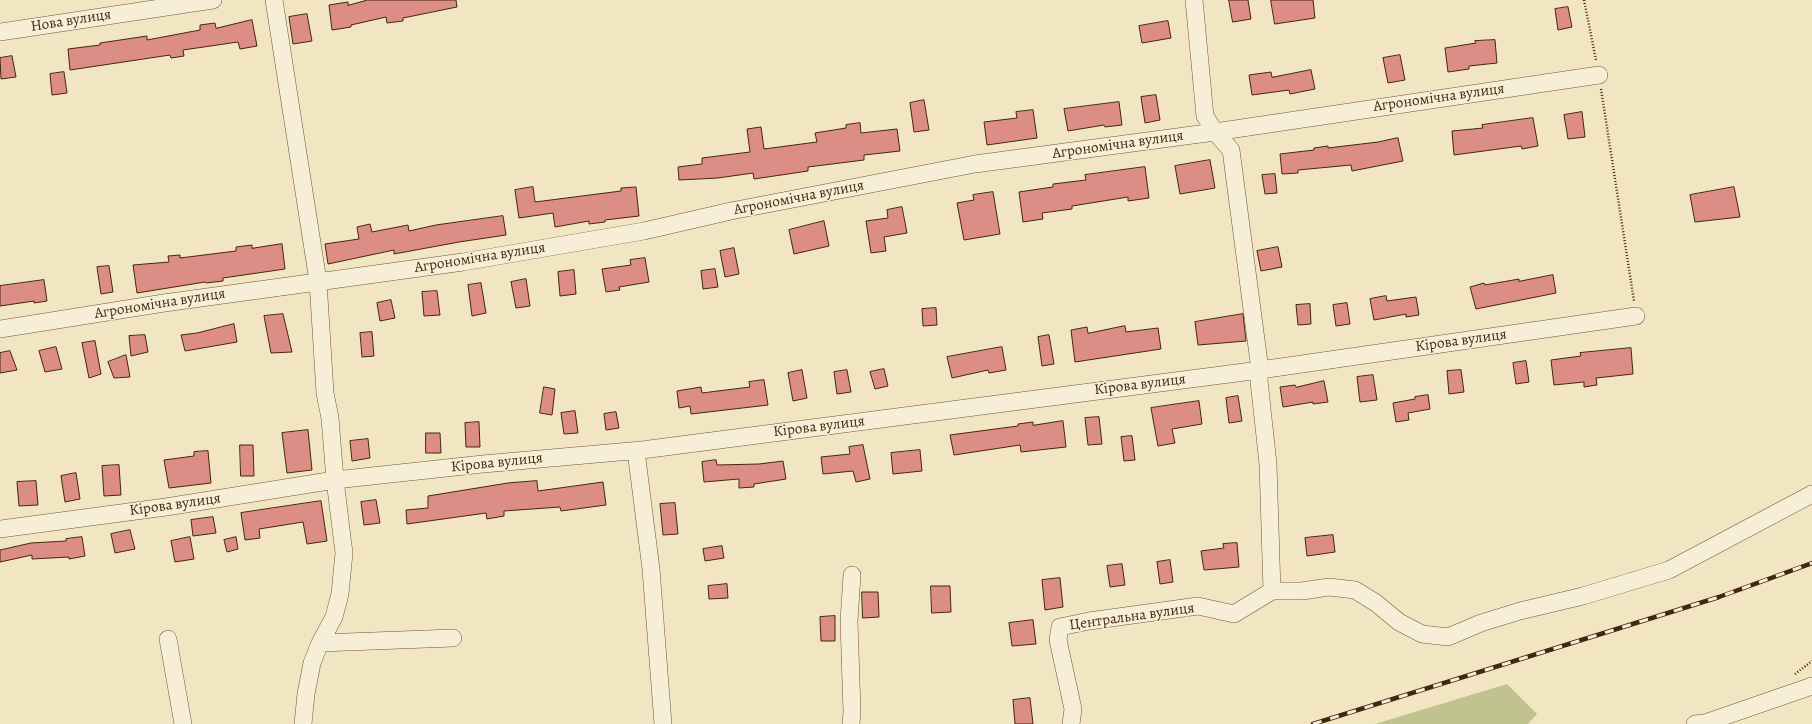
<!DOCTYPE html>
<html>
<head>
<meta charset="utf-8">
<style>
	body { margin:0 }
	canvas { display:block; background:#f1e5c2 }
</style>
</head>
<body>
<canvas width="1812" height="724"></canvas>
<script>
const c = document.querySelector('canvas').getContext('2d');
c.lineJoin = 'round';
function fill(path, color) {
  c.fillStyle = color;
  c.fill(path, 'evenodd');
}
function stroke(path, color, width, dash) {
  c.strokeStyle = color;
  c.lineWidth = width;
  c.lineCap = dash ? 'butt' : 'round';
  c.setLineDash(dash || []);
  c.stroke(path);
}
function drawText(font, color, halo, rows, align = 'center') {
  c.font = font + ' Alegreya,serif';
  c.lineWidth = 3;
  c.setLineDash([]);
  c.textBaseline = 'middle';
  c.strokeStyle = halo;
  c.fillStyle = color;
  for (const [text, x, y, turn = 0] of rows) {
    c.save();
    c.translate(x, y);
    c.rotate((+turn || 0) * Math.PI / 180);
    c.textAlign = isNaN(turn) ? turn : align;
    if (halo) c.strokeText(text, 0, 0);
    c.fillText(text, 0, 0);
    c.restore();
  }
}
fill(new Path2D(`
	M1507,684L1537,714L1528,724H1375Z`), '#c0c38f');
const building = new Path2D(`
	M368,0H456L457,7L403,18V21L387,23L386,17L351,25V27L332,30L329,5L348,2V5Z
	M1229,0H1248L1251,19L1233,22Z
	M1271,0H1313L1315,18L1275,24Z
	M1568,7L1572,27L1558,30L1555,9Z
	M307,14L312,41L293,44L289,17Z
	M252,20L257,46L240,49L238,42L183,50L184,56L171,58L170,55L70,70L68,49L100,45V43L147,36V40L200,30V25L215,23L216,28Z
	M1168,21L1171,38L1142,43L1139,26Z
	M1495,40L1497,63L1469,66V69L1448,72L1445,48L1476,43L1475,41Z
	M1400,55L1405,80L1388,83L1383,58Z
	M12,56L16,77L1,79L0,58Z
	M1311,70L1315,89L1290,94L1289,90L1252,95L1249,75L1271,72L1272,77Z
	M64,72L67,93L52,95L50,74Z
	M1156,95L1160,120L1145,123L1141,97Z
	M924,100L929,130L914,132L910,103Z
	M1119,102L1122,125L1105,127L1104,125L1068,131L1064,109Z
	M1033,110L1037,138L987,145L984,122L1017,118L1016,112Z
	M1582,112L1585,137L1568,139L1564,115Z
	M1533,118L1538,146L1522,149L1521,146L1454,155L1452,131L1483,128L1482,125Z
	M860,123L861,133L897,129L900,151L864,155V160L808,167V171L754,179L753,173L718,178L679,180L678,167L702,164V158L750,152L747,129L761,127L764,149L817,142L815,133L846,128V125Z
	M1398,138L1403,161L1352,171L1351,165L1298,170V173L1282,174L1280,154L1314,150V148L1328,146V148L1378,142Z
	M1210,160L1215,188L1180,194L1175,166Z
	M1145,167L1149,198L1128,201V197L1072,206V209L1042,213L1043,219L1023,222L1019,192L1053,187V184L1086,180L1085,175Z
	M1275,174L1277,193L1265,194L1262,175Z
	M533,187L535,202L621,191V188L636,187L639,216L605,220V222L589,224V221L555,227L553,213L519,218L515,190Z
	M1734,187L1740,217L1695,222L1690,195Z
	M993,192L1000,234L964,240L957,203L974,200L973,195Z
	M902,207L907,233L884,237L886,251L871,253L866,221L888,218L887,210Z
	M503,216L506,235L459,242L394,254V250L328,264L325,244L359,239L357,227L370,224L372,232L408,225L409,231L436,225Z
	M824,221L829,246L794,254L789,230Z
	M282,244L285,269L223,278V281L206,283L205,282L137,293L133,265L169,262L168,256L180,255V258L236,251V247L252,245V248Z
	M1278,247L1282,267L1261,271L1257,251Z
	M734,248L739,274L725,277L720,251Z
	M645,258L649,282L619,287L620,290L606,292L602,269L631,265L630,260Z
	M109,266L113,292L101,294L97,267Z
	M715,269L718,287L703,289L701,271Z
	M574,270L576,294L560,296L558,272Z
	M1553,275L1556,293L1476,309L1470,287L1484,283L1485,285L1519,279V281Z
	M526,279L530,306L516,308L511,282Z
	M44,280L47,301L34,303V301L0,306V286Z
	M481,283L486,313L472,316L468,285Z
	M437,291L440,315L424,316L422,292Z
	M1386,296L1387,301L1416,297L1419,315L1406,317V314L1374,320L1370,299Z
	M391,300L395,318L380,321L377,303Z
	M1347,303L1350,324L1336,326L1333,305Z
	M1310,304L1311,324L1298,325L1296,305Z
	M936,308L937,325L923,326L922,309Z
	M283,314L292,352L271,353L264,316Z
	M1243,314L1246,341L1198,345L1195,322Z
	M234,324L237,342L185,351L181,335L197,333Z
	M1125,326L1126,332L1158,328L1161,349L1075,362L1071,330L1087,327L1088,333Z
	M372,332L374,356L362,357L360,333Z
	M145,335L148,352L131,356L129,336Z
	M1049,335L1054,364L1042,366L1038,337Z
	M95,341L101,374L89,378L82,343Z
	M56,347L62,369L45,372L39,351Z
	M1002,347L1006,370L989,373L988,370L952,378L947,357Z
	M1631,348L1633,374L1596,378L1597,385L1584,387V382L1554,385L1551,360L1581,356L1580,353Z
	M10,351L17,370L0,373V353Z
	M126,355L130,377L114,378L108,362Z
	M1526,361L1529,382L1516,384L1513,363Z
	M884,369L888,386L875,389L870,372Z
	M802,370L807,398L793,401L788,373Z
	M847,370L851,392L837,394L834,372Z
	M1461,370L1464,392L1449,394L1447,371Z
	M1373,375L1377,400L1360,402L1357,377Z
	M764,380L768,405L691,414L690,406L679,408L677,391L701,387L702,393L750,387L749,382Z
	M1324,381L1328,402L1313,404V402L1283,407L1280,387L1295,385L1296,387Z
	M544,387L555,389L552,415L540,413Z
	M1428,395L1430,409L1408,413L1409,420L1396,422L1393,403L1415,399V397Z
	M1238,396L1242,421L1229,423L1226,398Z
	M1199,401L1202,424L1172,429L1175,443L1158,446L1151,408Z
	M575,411L578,433L564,434L561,413Z
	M616,412L619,428L606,430L604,414Z
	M1099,417L1102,444L1088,445L1085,418Z
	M1063,421L1066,447L1021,452L1020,445L954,455L950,435L1018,426V424L1033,422V425Z
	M479,422L480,447H466L465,423Z
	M308,430L312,470L287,473L282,433Z
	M426,433H440L441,453H426Z
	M1132,436L1135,460L1124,461L1121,437Z
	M368,439L370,458L352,461L350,441Z
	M240,445H253L254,476H241Z
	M863,445L870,479L856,482L853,471L823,474L821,457L850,454L849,447Z
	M920,450L922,471L893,474L891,453Z
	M208,451L211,483L169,488L164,460L194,456V452Z
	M716,460L717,465L759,464L783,461L786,479L754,484V487L739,488V479L704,482L702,462Z
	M119,465L121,495L104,496L102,466Z
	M76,473L80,499L65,502L61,476Z
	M36,481L38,505L19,506L17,482Z
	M537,481L538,491L603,482L606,505L561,511L560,507L504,511V516L487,519L486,513L407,524L406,510L428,508V496L508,483Z
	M376,500L380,523L364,525L361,502Z
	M321,501L327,541L307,544L303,522L259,529L260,538L245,540L241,513Z
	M675,503L678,534L663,535L660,504Z
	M213,517L216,533L193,536L191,520Z
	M130,530L135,549L115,553L111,534Z
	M1333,535L1335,552L1307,556L1305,538Z
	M82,537L85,556L69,559V557L32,559V555L0,562V550L31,543L66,541V539Z
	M190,537L194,559L175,562L171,541Z
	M236,537L238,549L227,552L224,540Z
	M1237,543L1239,567L1204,570L1201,551L1224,548L1223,544Z
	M722,546L724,558L705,561L703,549Z
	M1170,560L1173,582L1160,584L1157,562Z
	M1122,564L1125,585L1110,587L1107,566Z
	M1060,578L1063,607L1045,610L1042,580Z
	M727,584L728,598L709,599L708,586Z
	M931,586H950L951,612L932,613Z
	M862,592H878L879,617L863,618Z
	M835,616V641H821L820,617Z
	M1033,620L1036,644L1012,646L1009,623Z
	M1030,698L1033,724H1015L1013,700Z`);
fill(building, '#dc8d86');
stroke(building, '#45260e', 1);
const minor = new Path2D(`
	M274,0L318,281L325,393L330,418L335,480L344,553L340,594L334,617L320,643L312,663L306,694L303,724
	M1194,0L1205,116L1215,132L1231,150L1260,370L1259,381L1268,464L1272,591
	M0,32L213,0
	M0,329L164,303L463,262L644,231L731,211L975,164L1215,132L1599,75
	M636,451L651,569L663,724
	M0,529L166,507L335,480L483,464L642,450L1260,370L1636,316
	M1272,591H1302L1329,587L1355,590L1376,603L1399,622L1422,634L1448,637L1481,623L1520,611L1583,596L1669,570L1812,494
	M168,639L183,724
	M320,643L453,638
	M851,724L852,712L849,621L852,575
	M1071,724L1073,709L1058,640L1060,627L1089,621L1198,606L1234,614L1272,591
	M1695,724L1705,723L1812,686`);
stroke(minor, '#70563b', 18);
stroke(new Path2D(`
	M1584,0L1596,60
	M1601,89L1634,301
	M1795,674L1812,661`), '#45260e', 2.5, [1, 2]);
stroke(minor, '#f6eed7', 17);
const rail = new Path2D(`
	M1313,724L1719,597L1812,563`);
stroke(rail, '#45260e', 4.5);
stroke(rail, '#f6eed7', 3, [9]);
drawText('15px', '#45260e', '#f6eed7', [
	["Нова вулиця",71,21,-9],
	["Агрономічна вулиця",1439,98,-8],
	["Агрономічна вулиця",1118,145,-8],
	["Агрономічна вулиця",799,198,-11],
	["Агрономічна вулиця",480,258,-9],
	["Агрономічна вулиця",160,304,-9],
	["Кірова вулиця",1461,341,-8],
	["Кірова вулиця",1140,385,-7],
	["Кірова вулиця",819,427,-7],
	["Кірова вулиця",497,463,-6],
	["Кірова вулиця",175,505,-8],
	["Центральна вулиця",1132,617,-8]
]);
</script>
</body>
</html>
